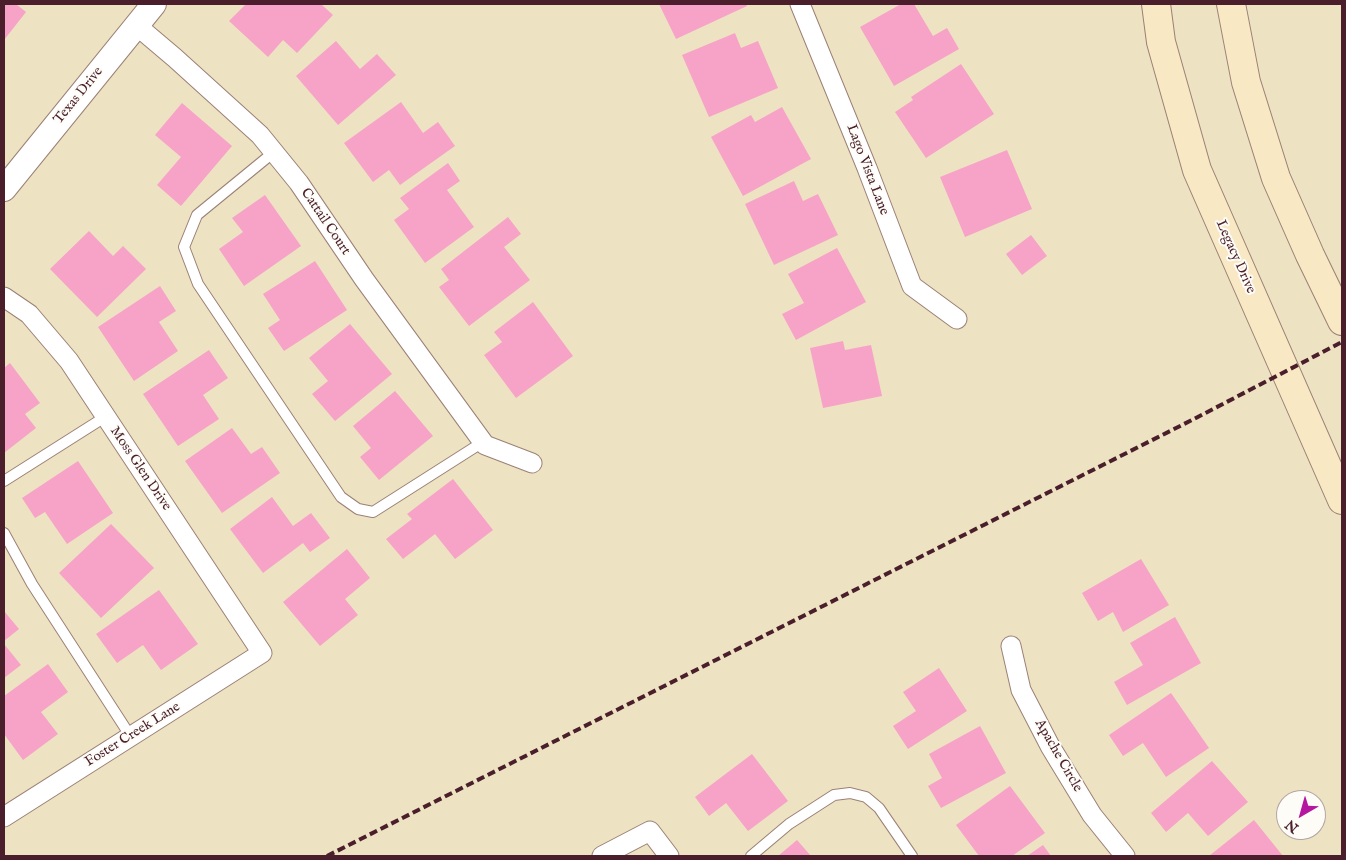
<!DOCTYPE html>
<html>
<head>
<meta charset="utf-8">
<style>
	body { margin:0 }
	#map { position:relative; width:1346px; height:860px; overflow:hidden; background:#ede2c2; font-family:"IM FELL English",serif }
	canvas { display:block }
	.frame { position:absolute; inset:0; border:5px solid #4a1f2b; pointer-events:none }
	.north { position:absolute; left:1276px; top:790px; width:50px; height:50px; box-sizing:border-box; background:#fdfcf7; border:1px solid #b5a4a5; border-radius:50%; rotate:218deg; font-size:14px; font-weight:700; line-height:20px; text-align:center; color:#4a1f2b }
	.north::after { content:''; display:block; margin:auto; width:18px; height:22px; background:#b5179e; clip-path:polygon(50% 0,100% 100%,50% 72%,0 100%) }
</style>
</head>
<body>
<div id="map">
<canvas width="1346" height="860"></canvas>
<div class="frame"></div>
<div class="north">N</div>
</div>
<script>
const c = document.querySelector('canvas').getContext('2d');
c.lineJoin = 'round';
function fill(path, color) {
  c.fillStyle = color;
  c.fill(path, 'evenodd');
}
function stroke(path, color, width, dash) {
  c.strokeStyle = color;
  c.lineWidth = width;
  c.lineCap = dash ? 'butt' : 'round';
  c.setLineDash(dash || []);
  c.stroke(path);
}
function drawText(font, color, halo, rows, align = 'center') {
  c.font = font + ' "IM FELL English",serif';
  c.lineWidth = 4;
  c.setLineDash([]);
  c.textBaseline = 'middle';
  c.strokeStyle = halo;
  c.fillStyle = color;
  for (const [text, x, y, turn = 0] of rows) {
    c.save();
    c.translate(x, y);
    c.rotate((+turn || 0) * Math.PI / 180);
    c.textAlign = isNaN(turn) ? turn : align;
    if (halo) c.strokeText(text, 0, 0);
    c.fillText(text, 0, 0);
    c.restore();
  }
}
fill(new Path2D(`
	M4,4H16L26,12L4,40Z
	M246,4H321L333,15L297,53L283,40L268,57L229,21Z
	M659,4H746L747,6L676,39Z
	M901,4H914L933,36L947,28L959,49L894,86L860,27Z
	M735,33L741,48L758,41L778,88L709,117L682,55Z
	M336,41L360,69L377,54L396,75L338,125L296,76Z
	M961,64L994,114L926,158L895,112L913,100L911,97Z
	M401,102L423,133L438,122L455,146L400,185L389,170L373,182L344,143Z
	M182,103L232,146L181,206L157,185L181,157L155,135Z
	M782,107L811,159L743,196L711,137L751,115L755,122Z
	M1007,150L1032,209L965,237L940,177Z
	M448,163L460,181L447,190L474,227L425,263L394,220L409,209L400,198Z
	M794,181L803,201L818,194L838,235L774,265L745,204Z
	M265,195L301,246L244,286L219,249L243,232L232,218Z
	M508,217L521,234L504,247L530,280L469,326L439,287L449,280L441,269Z
	M89,231L113,256L123,246L146,269L97,317L50,269Z
	M1031,235L1047,256L1022,275L1006,254Z
	M837,248L866,302L796,340L782,314L804,303L788,274Z
	M315,261L347,310L284,351L268,328L280,320L263,294Z
	M160,286L176,311L159,322L178,351L134,381L98,327Z
	M533,302L573,356L516,398L484,355L502,342L494,332Z
	M350,324L392,374L335,421L312,394L328,381L309,358Z
	M843,341L845,350L871,345L882,396L823,408L810,348Z
	M209,350L228,378L203,395L219,419L178,446L143,394Z
	M10,363L40,403L25,414L36,428L4,453V368Z
	M395,391L433,436L379,480L360,457L371,448L353,426Z
	M232,428L251,454L262,447L280,473L222,513L185,461Z
	M78,461L113,513L67,544L45,512L35,518L22,498Z
	M453,479L493,530L455,559L435,534L403,559L386,539L412,519L407,514Z
	M272,497L293,526L311,513L330,538L310,552L303,543L263,573L230,529Z
	M111,524L154,568L101,618L59,573Z
	M347,549L370,578L345,599L358,615L320,646L283,602Z
	M1141,559L1169,605L1123,632L1113,612L1098,621L1082,593Z
	M159,590L198,644L161,670L143,645L117,663L96,634Z
	M4,611L19,629L4,641Z
	M1175,617L1201,663L1127,705L1114,682L1143,665L1130,643Z
	M4,644L21,665L4,678Z
	M48,664L68,692L41,712L58,734L23,760L4,734V696Z
	M939,668L967,711L908,749L893,726L916,711L903,692Z
	M1171,693L1209,748L1166,777L1143,743L1123,756L1109,735Z
	M980,726L1006,773L941,808L928,786L942,778L929,754Z
	M752,754L788,801L748,831L726,803L709,816L695,797Z
	M1212,761L1248,802L1208,836L1188,813L1166,832L1151,813Z
	M1010,786L1045,833L1012,856H979L956,825Z
	M1254,820L1283,856H1209Z
	M797,840L811,856H778Z
	M1043,845L1051,856H1027Z`), '#f7a3c8');
const service = new Path2D(`
	M274,152L197,215L184,247L198,284L341,497L358,509L373,512L483,442
	M4,481L105,417
	M4,533L32,584L131,737
	M751,856L789,824L834,795L850,793L866,797L879,808L912,856`);
const minor = new Path2D(`
	M800,4L867,168L912,286L957,319
	M136,25L175,58L260,135L299,183L364,279L485,445L532,463
	M4,297L29,314L69,361L262,653L4,817
	M1011,646L1021,690L1050,746L1092,815L1125,856
	M602,856L650,831L669,856`);
const tertiary = new Path2D(`
	M4,189L154,4`);
const secondary = new Path2D(`
	M1156,4L1161,42L1197,170L1342,500
	M1231,4L1246,82L1276,178L1310,255L1342,321`);
stroke(service, '#9c8076', 12);
stroke(minor, '#9c8076', 21);
stroke(tertiary, '#9c8076', 26);
stroke(secondary, '#9c8076', 30);
stroke(service, '#fff', 10);
stroke(minor, '#fff', 19);
stroke(tertiary, '#fff', 24);
stroke(secondary, '#f8e8c3', 28);
stroke(new Path2D(`
	M327,856L1192,420L1342,342`), '#4a1f2b', 4, [8, 4]);
drawText('14px', '#4a1f2b', '#fdfcf7', [
	["Texas Drive",79,96,-51],
	["Lago Vista Lane",867,170,69],
	["Cattail Court",325,222,56],
	["Legacy Drive",1235,257,66],
	["Moss Glen Drive",140,469,56],
	["Foster Creek Lane",133,735,-32],
	["Apache Circle",1058,756,60]
]);
</script>
</body>
</html>
